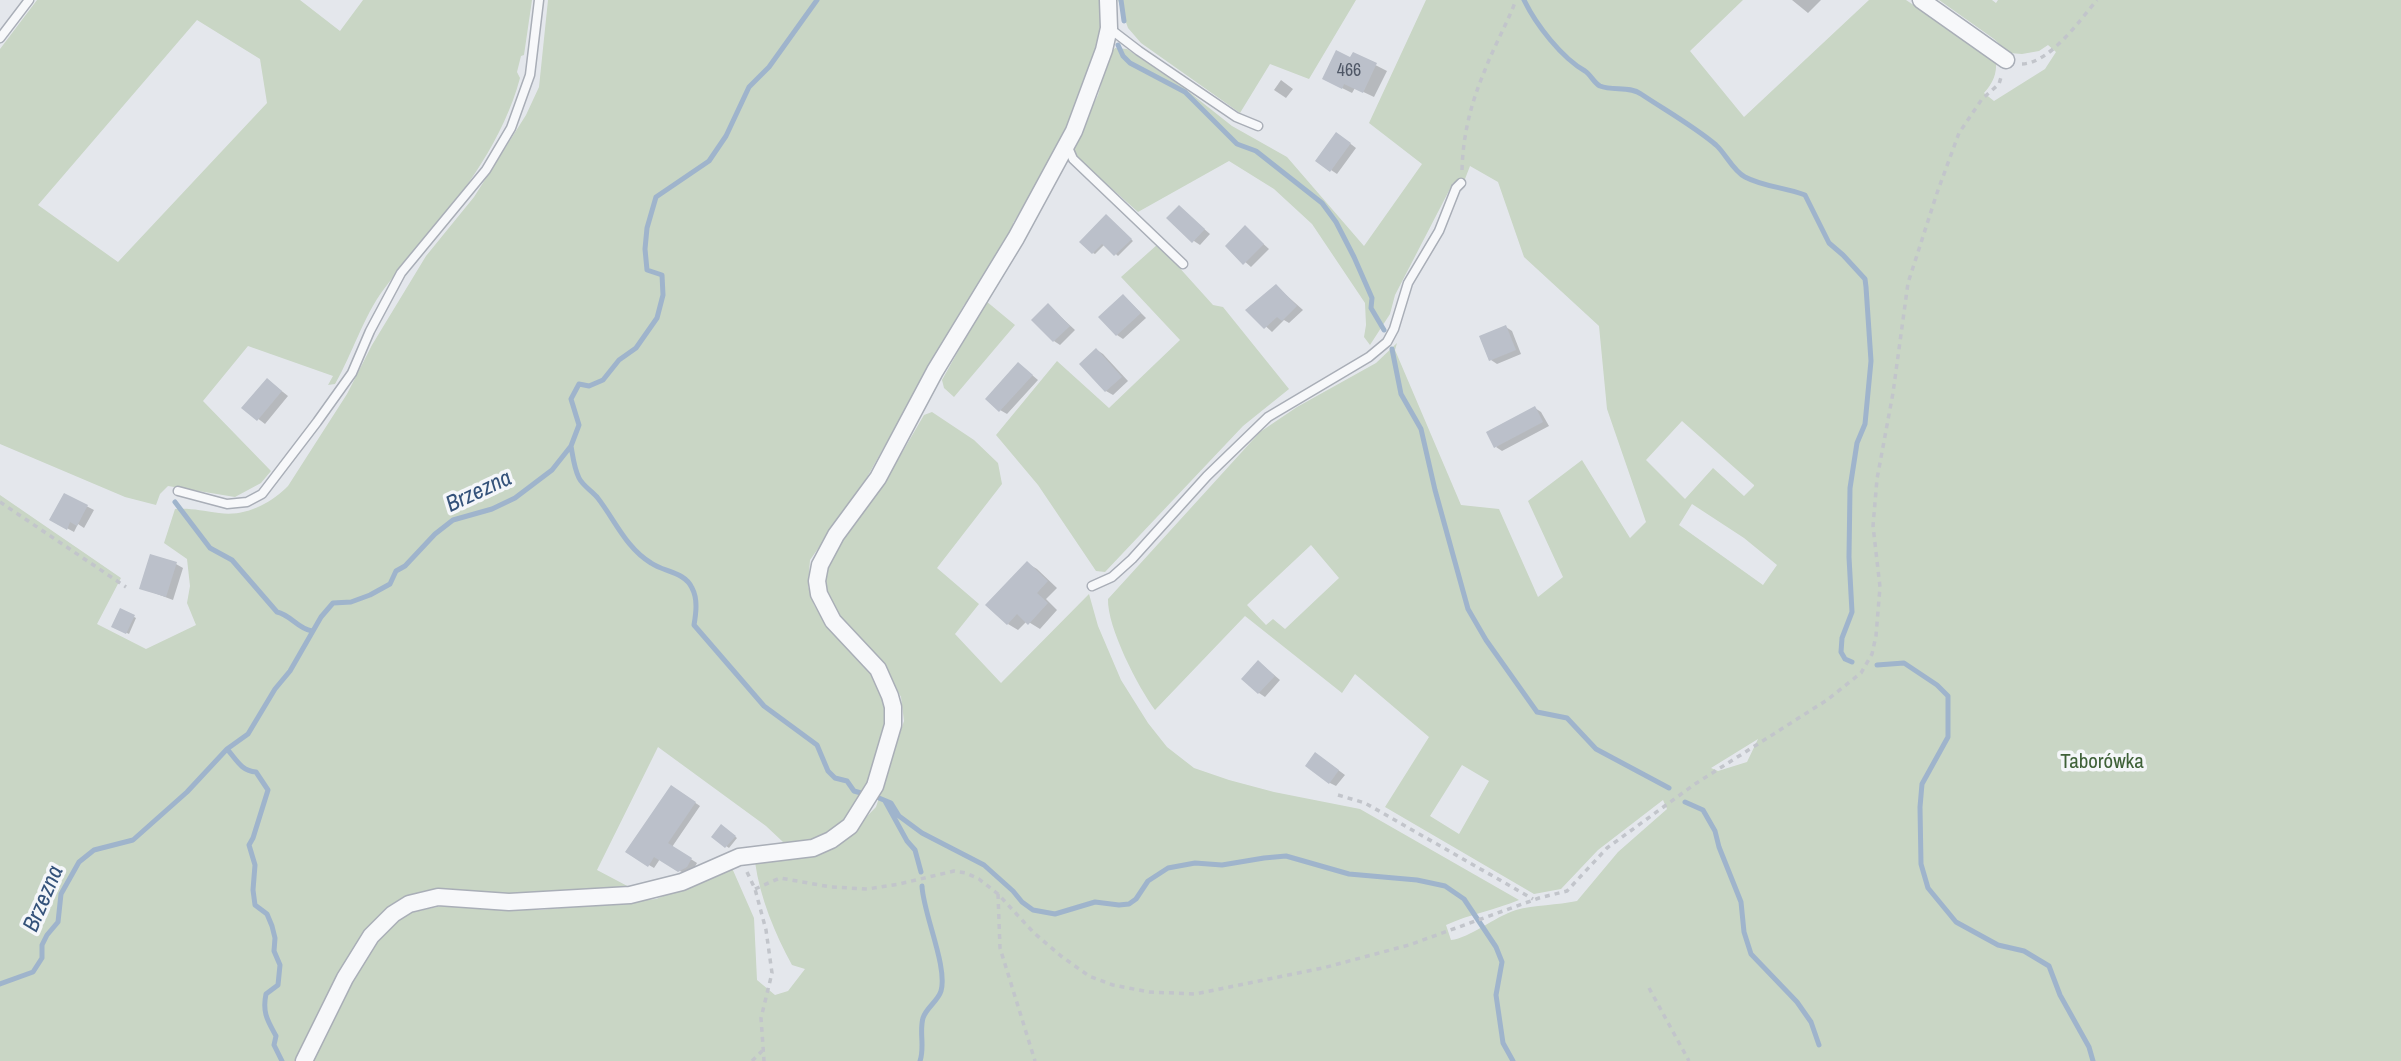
<!DOCTYPE html>
<html>
<head>
<meta charset="utf-8">
<style>
	body { margin:0 }
	canvas { display:block; background:#e4e7ec }
</style>
</head>
<body>
<canvas width="2401" height="1061"></canvas>
<script>
const c = document.querySelector('canvas').getContext('2d');
c.lineJoin = 'round';
function fill(path, color) {
  c.fillStyle = color;
  c.fill(path, 'evenodd');
}
function stroke(path, color, width, dash) {
  c.strokeStyle = color;
  c.lineWidth = width;
  c.lineCap = dash ? 'butt' : 'round';
  c.setLineDash(dash || []);
  c.stroke(path);
}
function drawText(font, color, halo, rows, align = 'center') {
  c.font = font + ' "Archivo Narrow",sans-serif';
  c.lineWidth = 7;
  c.setLineDash([]);
  c.textBaseline = 'middle';
  c.strokeStyle = halo;
  c.fillStyle = color;
  for (const [text, x, y, turn = 0] of rows) {
    c.save();
    c.translate(x, y);
    c.rotate((+turn || 0) * Math.PI / 180);
    c.textAlign = isNaN(turn) ? turn : align;
    if (halo) c.strokeText(text, 0, 0);
    c.fillText(text, 0, 0);
    c.restore();
  }
}
fill(new Path2D(`
	M37,0H300L340,31L363,0H532L524,55L521,56L517,72L520,78C504,138 465,191 426,239C412,256 397,271 384,289C363,317 353,353 335,384L328,385L333,376L248,346L203,401L271,471L261,483L235,497L168,486L160,494L156,505L125,497L0,444V49ZM197,20L260,59L267,103L118,262L38,205Z
	M548,0H1104C1103,61 1076,115 1045,167C1034,186 1025,205 1013,223L1014,231L976,291L964,305L861,488L810,560L808,586L814,605L824,621L877,680L888,710L887,727L868,783L845,819L839,827L818,840L793,845L783,842L766,826L658,747L597,870L633,889L516,897L439,892L405,914L451,904L540,910L656,899L732,868L754,918L757,980L775,995L788,991L805,969L792,965C775,934 760,898 755,862L849,835L876,807L904,721L901,697L884,665L838,615L826,599L824,577L832,554L858,520L896,463L924,415L932,412L974,440L998,463L1002,484L937,568L979,604L955,634L1001,683L1089,594L1098,626L1121,680L1148,723L1167,747L1194,768L1229,780L1274,792L1360,809L1519,900C1495,910 1470,914 1446,925L1451,940C1470,938 1494,917 1516,910C1534,905 1558,905 1577,901L1618,852L1667,809L1663,800L1598,850L1561,889L1534,894L1385,807L1429,737L1355,674L1342,693L1245,616L1155,710C1138,687 1107,627 1108,599L1260,432L1297,407L1376,363L1397,343L1395,350L1461,505L1499,509L1538,597L1563,577L1528,501L1582,460L1630,538L1646,522L1607,409L1599,326L1524,257L1498,182L1470,166L1465,179L1453,183L1395,295L1390,314L1370,345L1364,337L1366,325L1365,303L1312,224L1274,189L1229,161L1138,212L1074,155V143L1098,95L1110,54L1115,48L1127,49L1184,88L1232,126L1287,157L1364,246L1422,164L1369,123L1426,0H1743L1690,51L1744,117L1869,0H1906L1996,60C1997,74 1993,83 1984,93L1994,101L2045,69L2056,52L2048,45L2039,51L2022,54L2009,53L1994,39L1939,0H1992L1996,3L1998,0H2401V1061H0V495L121,578L97,624L146,649L196,625L187,603L190,586L187,559L164,543L175,509C193,508 201,511 219,513C245,517 270,504 288,486L347,394L372,345L426,256L474,197L526,115L539,87ZM1682,421L1754,485V486L1744,496L1713,468L1685,499L1646,460ZM1692,504L1744,538L1777,565L1763,585L1679,525ZM1311,545L1339,578L1285,629L1273,619L1266,625L1247,605ZM1758,739L1747,762L1718,771L1711,768ZM1462,765L1489,781L1459,834L1430,816Z
	M1118,0H1356L1309,79L1270,64L1240,113L1141,43L1128,28Z
	M1158,244L1213,305L1223,307L1289,389L1243,426L1105,572L1096,571L1038,485L996,435L1057,361L1109,408L1180,340L1121,277Z
	M986,301L1015,325L954,397L944,388L942,380Z`), '#c9d6c5');
fill(new Path2D(`
	M1792,0H1821L1808,13Z
	M1354,54L1387,71L1374,97L1355,88L1352,93L1334,84Z
	M1281,80L1293,89L1286,98L1274,90Z
	M1343,138L1356,148L1337,174L1331,170Z
	M1179,207L1210,234L1200,245L1194,241Z
	M1109,218L1133,241L1118,256L1105,244L1095,254L1093,253Z
	M1246,228L1269,249L1251,267L1227,246Z
	M1276,286L1303,310L1289,323L1284,320L1272,332L1248,310Z
	M1124,296L1146,318L1123,339L1117,335Z
	M1048,305L1075,330L1060,345L1054,341Z
	M1506,327L1512,331L1521,354L1497,364L1491,360Z
	M1097,350L1103,354L1128,381L1113,395L1106,391Z
	M1019,364L1038,380L1007,414L1000,410Z
	M273,384L288,396L265,424L244,408Z
	M1535,408L1541,412L1549,426L1502,451L1496,447Z
	M65,495L94,510L84,528L78,524L74,532L52,520Z
	M1027,563L1037,569L1057,588L1046,599L1057,610L1040,629L1027,621L1018,630L1008,624Z
	M176,564L183,568L173,600L141,588Z
	M121,610L136,618L129,634L113,626Z
	M1259,662L1280,680L1265,697L1259,693Z
	M1322,758L1345,775L1336,786L1330,783Z
	M678,791L700,806L672,847L697,863L693,870L685,874L660,859L654,868L627,852Z
	M724,828L737,838L729,848L713,837Z`), '#0003');
stroke(new Path2D(`
	M1121,0L1124,21
	M1524,0C1536,25 1562,58 1585,71C1591,75 1594,83 1600,86C1613,91 1630,86 1641,94C1665,110 1695,127 1716,145C1726,154 1733,171 1745,177C1764,187 1784,187 1805,195L1829,243L1843,255L1865,279L1866,287L1871,361L1865,424L1857,443L1850,488L1849,557L1852,612L1842,638L1841,652L1845,659L1852,662
	M1118,45L1123,56L1130,63L1185,92L1237,144L1256,151L1322,203L1336,222L1354,257L1372,298L1371,308L1384,330
	M1392,349L1401,394L1421,429L1435,490L1468,609L1486,640L1537,712L1567,718L1596,749L1669,788
	M571,446C573,457 574,468 579,478C583,486 591,490 597,497C615,520 626,548 651,563C664,572 685,572 692,588C698,599 696,613 694,625L764,706L817,745L828,771L835,778L847,781L854,791L861,793
	M175,502L210,548L232,560L277,612C291,615 298,629 312,631
	M1877,665L1904,663L1937,685L1948,696V737L1922,784L1920,807L1921,864L1928,888L1956,922L1998,945L2024,951L2049,966L2060,995L2089,1047L2093,1061
	M227,749C236,759 241,771 256,772L268,790L253,838L249,845L255,865L253,890L255,905L267,914L272,926L275,938L274,951L280,965L278,985L266,994C262,1013 268,1021 276,1036L274,1045L282,1061
	M879,798L891,803L899,816L922,833L984,865L1013,891L1022,902L1033,910L1055,914L1095,902L1119,905L1129,904L1136,899L1148,881L1168,868L1195,863L1222,865L1264,858L1286,856L1349,874L1417,880L1445,886L1464,899L1496,947L1502,962L1496,995L1503,1043L1513,1061
	M885,801L907,841L915,850L921,872
	M1685,802L1703,810L1715,831L1719,847L1741,902L1744,932L1751,954L1797,1002L1811,1022L1819,1045
	M0,984L33,972L42,958V945L47,935L58,922L61,894L79,862L94,850L133,840L187,792L227,749L248,734L275,689L290,671L321,617L333,603L351,602L370,595L390,584L396,571L405,566L435,534L453,520L492,509L515,498L552,470L571,446L579,425L571,399L579,384L589,386L603,380L619,360L636,348L657,318L663,295L662,275L647,270L645,249L647,228L656,197L709,161L726,136L749,87L769,67L817,0
	M920,1061C925,1047 919,1032 923,1018C926,1008 938,1001 941,991C948,967 923,913 922,886`), '#9fb4cc', 5);
fill(new Path2D(`
	M1336,50L1350,57L1353,52L1377,63L1363,93L1344,84L1342,89L1322,79Z
	M1336,132L1351,143L1330,172L1315,161Z
	M1179,205L1205,229L1192,243L1166,218Z
	M1106,214L1132,239L1114,256L1102,244L1092,254L1079,242Z
	M1245,225L1264,244L1243,265L1225,246Z
	M1276,284L1297,306L1282,321L1277,317L1264,329L1245,310Z
	M1123,294L1141,313L1116,336L1098,317Z
	M1048,303L1070,326L1053,342L1031,320Z
	M1506,325L1516,350L1489,361L1479,336Z
	M1096,348L1122,377L1105,392L1079,364Z
	M1018,362L1033,375L999,412L985,399Z
	M267,378L282,391L257,421L241,408Z
	M1535,406L1543,422L1494,448L1486,432Z
	M64,493L88,505L77,526L70,522L67,530L49,520Z
	M150,554L177,562L166,597L139,589Z
	M1027,561L1048,581L1037,593L1048,603L1028,625L1017,614L1007,625L985,605Z
	M120,608L135,615L126,634L111,627Z
	M1258,660L1275,676L1258,694L1241,679Z
	M1315,752L1339,770L1329,784L1305,766Z
	M671,785L696,802L668,843L692,858L687,867L678,872L654,857L648,867L625,852Z
	M721,824L736,836L725,848L711,837Z`), '#bbc0ca');
const service = new Path2D(`
	M1109,28L1139,51L1236,117L1258,126
	M0,38L29,0
	M1067,145L1073,159L1183,264
	M178,491L227,504L247,502L262,494L317,422L352,373L370,331L401,273L486,170L511,128L530,75L539,0
	M1092,586L1112,577L1132,559L1207,476L1268,417L1369,357L1387,342L1394,329L1408,283L1439,231L1456,188L1461,183`);
const minor = new Path2D(`
	M1921,0L2006,60
	M304,1061L345,978L371,936L393,914L409,904L438,897L509,902L630,895L682,882L739,857L813,848L831,840L850,826L875,786L893,725V707L890,696L878,669L833,621L819,594L817,581L820,565L836,535L878,478L935,371L1016,238L1074,131L1104,50L1109,28L1108,0`);
stroke(service, '#a9aeb7', 11);
stroke(minor, '#a9aeb7', 19);
stroke(new Path2D(`
	M2022,64C2050,63 2080,20 2097,0
	M1462,170C1463,134 1471,103 1485,70C1494,46 1507,24 1516,0
	M0,502L126,587
	M1338,795L1365,803L1533,899
	M747,872L755,889L766,930L772,973L761,1018L764,1061
	M755,889L780,878L831,887L868,889L899,884L954,871L966,873L979,879L998,894L1034,933L1061,956L1089,976L1113,985L1149,992L1195,994L1323,968L1409,945L1539,898L1567,891L1607,848L1695,784L1827,700L1861,673L1872,654L1876,636L1880,587L1873,526L1877,479L1893,393L1908,283L1937,193L1959,133L1982,99L1999,84L2002,74
	M998,894L1000,948L1035,1061
	M1649,988L1689,1061
	M752,1061L762,1051`), '#c2c5cb', 3.5, [5, 5]);
stroke(service, '#f7f8fa', 8);
stroke(minor, '#f7f8fa', 16);
drawText('18px', '#4f5766', null, [
	["466",1349,71]
]);
drawText('21px', '#3f6138', '#f4f6f9', [
	["Taborówka",2102,762]
]);
drawText('italic 23px', '#34527a', '#f4f6f9', [
	["Brzezna",479,492,-25],
	["Brzezna",44,899,-67]
]);
</script>
</body>
</html>
